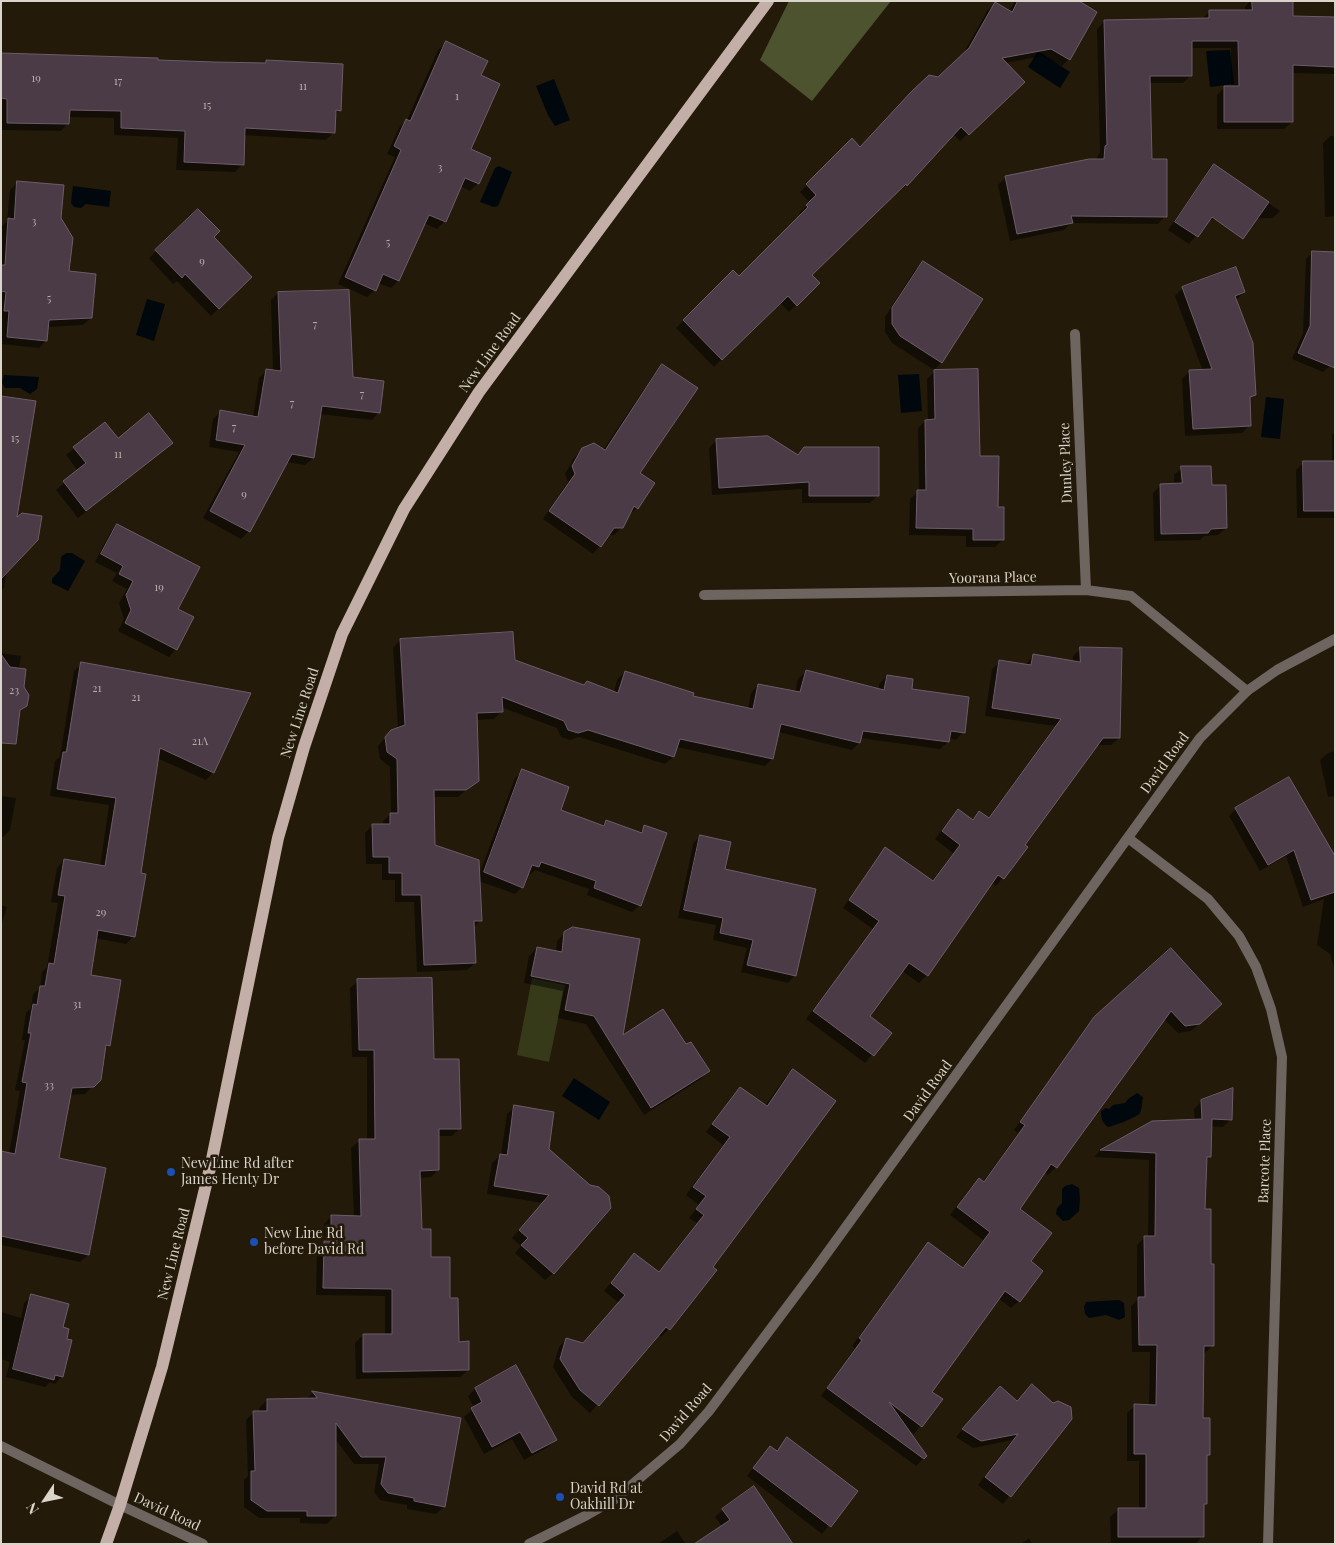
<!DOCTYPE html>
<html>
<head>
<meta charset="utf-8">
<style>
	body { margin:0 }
	#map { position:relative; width:1336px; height:1545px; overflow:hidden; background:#231a0a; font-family:"Playfair Display",serif }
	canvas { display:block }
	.frame { position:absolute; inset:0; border:2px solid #dad4ca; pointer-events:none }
	.north { position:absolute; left:20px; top:1475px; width:50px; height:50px; -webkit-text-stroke:4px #231a0a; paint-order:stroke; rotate:236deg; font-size:14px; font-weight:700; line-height:20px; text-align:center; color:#dad4ca }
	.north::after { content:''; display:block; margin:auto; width:18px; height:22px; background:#dad4ca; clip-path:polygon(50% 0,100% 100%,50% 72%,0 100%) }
</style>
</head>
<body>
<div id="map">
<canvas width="1336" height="1545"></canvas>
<div class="frame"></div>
<div class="north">N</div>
</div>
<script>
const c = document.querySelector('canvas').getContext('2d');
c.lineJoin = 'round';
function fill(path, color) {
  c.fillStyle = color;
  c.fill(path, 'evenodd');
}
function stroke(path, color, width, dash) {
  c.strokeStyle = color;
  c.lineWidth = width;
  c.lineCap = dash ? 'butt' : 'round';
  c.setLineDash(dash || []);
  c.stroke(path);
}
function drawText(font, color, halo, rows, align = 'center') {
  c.font = font + ' "Playfair Display",serif';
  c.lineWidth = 5;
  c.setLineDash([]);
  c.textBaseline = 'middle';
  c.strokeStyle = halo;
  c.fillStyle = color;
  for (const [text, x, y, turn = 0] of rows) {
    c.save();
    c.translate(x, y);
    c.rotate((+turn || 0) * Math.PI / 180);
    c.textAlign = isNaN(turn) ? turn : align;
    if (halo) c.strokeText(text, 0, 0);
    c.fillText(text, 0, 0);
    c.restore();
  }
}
fill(new Path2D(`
	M532,978L565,985L549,1062L517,1055Z`), '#363a19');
fill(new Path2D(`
	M789,1H891L812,101L760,60Z`), '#4e532f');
fill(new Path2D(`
	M1230,50L1234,84L1210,87L1206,51Z
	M1038,51L1070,72L1060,88L1028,67Z
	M554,79L570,120L555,126L548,115L536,86Z
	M499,166L512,172L498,206L494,207L480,202L495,168Z
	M73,186L111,191L109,207L86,204L81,208L74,207L71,203Z
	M147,299L165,304L154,341L136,335Z
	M919,374L922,411L901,413L898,375Z
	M4,375L39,377L37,389L30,394L20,388H5L2,383Z
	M1266,397L1284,399L1280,439L1261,437Z
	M66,553H72L85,561L68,591L52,583V579L60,570L61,557Z
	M574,1078L610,1102L599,1120L562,1096Z
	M1137,1093L1143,1097C1142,1102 1142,1109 1140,1113C1138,1117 1113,1126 1108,1127C1102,1122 1101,1119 1101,1111L1106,1108L1109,1109L1113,1105L1125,1103L1128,1099Z
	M1072,1184L1079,1188L1080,1199L1079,1211L1069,1220L1063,1221L1056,1214L1057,1208L1062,1203V1189L1065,1186Z
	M1119,1300L1124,1303L1125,1317L1119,1320L1106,1315L1089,1318L1085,1314L1084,1307L1086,1302Z`), '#00080d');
fill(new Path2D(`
	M1015,1H1077L1069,59L1062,66L1043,56L1005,63L1016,89L960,141L953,134L899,192L898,191L810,275L819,283L789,312L780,303L714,367L676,328L733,272L739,278L802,216L799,213L810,203L800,192L852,140L860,148L962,56L987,11L995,4L1009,12Z
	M1250,1H1291L1292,17L1335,18V74L1292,73V122L1284,129H1217V95L1225,87H1231V48H1190L1191,75L1183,83H1149L1151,160L1165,216L1158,224L1071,223L1064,230L1010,241L998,185L1006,177L1097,160L1098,155L1100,153L1097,29L1105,21L1202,19L1210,11H1245V7Z
	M446,43L480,76L469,149L478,183L470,191L460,186L445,221L437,229L424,223L398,281L391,288L378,283L375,290L367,297L338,284L395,157L387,154L399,128L407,120L438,50Z
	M1,55L264,64L267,62L339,110L335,115L334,132L326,140L243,135V164L235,172L176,170L178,138L114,135V118L68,117V123L61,131L1,130Z
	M1330,136H1335V216L1325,217L1323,143Z
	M1214,166L1280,211L1273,218L1206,220V224L1189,244L1168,230L1207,174Z
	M17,183L91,318L83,325L47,327L46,340L39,348L1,344V227L7,221L10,190Z
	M198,210L212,237L251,277L211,316L177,281L173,284L149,258Z
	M1312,253L1330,366L1323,372L1292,359L1303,333L1306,259Z
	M923,262L942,362L934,370L892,343L885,332V317L915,270Z
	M1183,288L1244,292L1236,300L1254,394L1249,400L1250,425L1242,433L1185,436L1182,379L1190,371H1203L1175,296Z
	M278,293L379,412L372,420L320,414L313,458L305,465L286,462L249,531L241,539L203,518L239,452L209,447L213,419L221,412L253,417L259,378L267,370L273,371L271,300Z
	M662,366L639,474L637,508L629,515L622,527L614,535H608L593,554L543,519L568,482L565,474L574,458L582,449L603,450L655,373Z
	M935,371L979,457L997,508L1003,540L995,547H966V536L909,535L910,499L919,491L918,428L925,421H928L927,379Z
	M1,397L6,573L4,588L1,590Z
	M104,424L117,440L171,443L78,518L56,490L78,471L66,455Z
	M1335,431V518H1297L1296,470L1303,463L1332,462V435Z
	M717,440L797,456L878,495L870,503H802V489L712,495L709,448Z
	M1182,468L1210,486L1226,528L1218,535L1204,536L1200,540L1154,541L1153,493L1161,485H1174V475Z
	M117,525L177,609L176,649L169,657L118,631L124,619L119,603L127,589L112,581L117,573L95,562L110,533Z
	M400,640L514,661L583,686L587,682L614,692L617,680L625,672L691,697L748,709L751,693L758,685L795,692L798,679L806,672L879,690V684L887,676L910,690L963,732L956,740L948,738V742L940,749L860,738L859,743L852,750L778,732L772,759L765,766L676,747L673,757L665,764L579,737L570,740L561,737L557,728L501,707L502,711L494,719L476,720L478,780L458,797H433L434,846L479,875L515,778L522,771L559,810L601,826L606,821L639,833L645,827L640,905L632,912L587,895L589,889L535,870L531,874L528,873L522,887L515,894L479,881L481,920L473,928L475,963L467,970L417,972L414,902H395V880H382V864H366L365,833L373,825H383V821L391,814L390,767L380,759L378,746L391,731L398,728L393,648Z
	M1081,649L1119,738L1111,745H1097L1024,845L1027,847L996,886L991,882L927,975L919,983L902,971L868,1016L890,1033L865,1063L806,1019L873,929L843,908L878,856L885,849L932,881L953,853L935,839L951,818L958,811L971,821L979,812L988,818L1055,726L985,716L992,669L1000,662L1025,665L1033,656L1073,662V656Z
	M1,653L21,656L19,669L25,705L17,713L3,735L1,743Z
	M82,664L213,772L206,780L157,758L140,874L134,936L126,944L95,938L89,976L109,1045L104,1050L100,1079L85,1094L69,1095L57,1159L88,1255L80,1262L1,1245V1153L9,1154L20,1091L15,1090L25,1040H22L26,1013L31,1008L33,994L40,988L42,972L47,967L58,903L51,902L57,868L64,860L100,867L109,805L50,796L55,761L60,757L74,671Z
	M1335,751V796L1328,797L1320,760L1328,753Z
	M1,796L16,798L10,830L3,837H1Z
	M1236,809L1335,858V970L1330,954L1317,945L1324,899L1303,907L1286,856L1260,871L1229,816Z
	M700,836L795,975L788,983L741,972L747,948L713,940L716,925L678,918L693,844Z
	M1,905L7,907L1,926Z
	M565,933L621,1037L685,1046L708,1071L701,1079L644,1115L586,1024L558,1018L563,991L524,983L529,956L537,948L556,952L557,941Z
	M1171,949L1213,1012L1191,1031L1178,1033L1164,1019L1056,1167L1048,1175L1044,1172L1018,1209L1029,1261L1019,1301L1011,1308L998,1298L930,1392L941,1399L914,1434L908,1429L926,1456L916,1466L821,1396L855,1348L852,1346L921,1251L928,1243L962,1268L983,1240L950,1215L971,1187L979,1179L983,1182L1018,1133L1014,1130L1087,1026Z
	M358,981L433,1060L459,1129L452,1136H437L438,1170L431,1177L419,1178L421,1231L429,1258L449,1299L458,1343L468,1370L460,1377L356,1379L355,1343L363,1335H385V1296L316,1295L317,1250L324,1243V1224L331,1217H354L351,1148L359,1141L367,1140V1057H352L350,988Z
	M793,1071L711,1267L715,1271L669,1329L661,1337L658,1334L590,1413L572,1397L553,1367L559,1347L566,1339L583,1344L619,1303L604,1291L634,1255L658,1273L697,1223L689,1218L699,1205L686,1195L723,1145L706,1132L733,1096L740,1088L765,1106L785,1078Z
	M1202,1101L1231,1119L1223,1127L1210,1126V1157L1206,1161L1204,1210L1210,1265L1213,1345L1205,1353H1203L1202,1419L1208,1454L1206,1457V1503L1202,1507L1203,1536L1195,1544H1111L1110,1517L1118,1510H1139V1461H1127V1413L1135,1406H1149L1150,1352H1132L1131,1306L1137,1300V1245L1145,1237H1148L1149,1160L1094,1157L1100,1151L1152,1122L1195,1121L1194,1109Z
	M515,1107L547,1150L553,1273L545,1280L515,1253L521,1246L512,1238L543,1203L487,1194L492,1163L501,1155L507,1114Z
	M32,1296L62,1328V1376L55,1384L50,1382L45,1387L6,1377L10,1362L1,1359V1312L21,1318L24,1303Z
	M475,1389L555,1440L548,1447L524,1460L512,1439L484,1454L464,1417L474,1408L468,1396Z
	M313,1393L459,1419L444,1507L436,1514L407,1509V1505L380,1500L374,1492L379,1464H354L335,1439V1516L327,1524L300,1523V1518H259L244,1507V1480L248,1476L246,1420L254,1412H260L259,1408L267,1400L306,1399Z
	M992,1395L1071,1418L1003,1504L978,1485L1012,1440L973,1448L956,1437Z
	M788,1439L856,1491L822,1534L747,1476L763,1455L776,1451Z
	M723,1510L792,1544L722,1526L715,1517Z
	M677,1531L686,1544H658Z
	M1029,1538L1032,1544H1021Z`), '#0007');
const building = new Path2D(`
	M1018,1H1079L1097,12L1070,60L1051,49L1002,58L1025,82L969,135L961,127L907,186L906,184L812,275L820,283L797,306L788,296L722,360L683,320L733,270L739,276L808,207L806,205L816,195L806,184L852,138L860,147L911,92L929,75L938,77L969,48L995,2L1012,12Z
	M1252,1H1293V16L1335,17V67L1293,65V122H1224V86H1239L1238,41H1192V76H1150L1152,159H1167V217L1071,216L1073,223L1017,234L1005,176L1089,159H1104L1105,146L1107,145L1104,20L1209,18V10H1252Z
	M446,41L488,61L481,75L500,84L471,149L491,158L479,184L465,178L446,222L429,215L399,281L383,274L376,291L345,277L401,150L394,146L406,119L410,121Z
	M1,53L158,58V60L214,62L266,63V60L343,64L341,111L336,110L335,133L245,128L244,165L184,162L185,131L121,128V111L70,110L69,124L7,123V99L1,98Z
	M1214,164L1269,202L1243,239L1212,217L1198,237L1175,222Z
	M17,181L64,185L61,218L73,238L69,271L96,274L92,318L49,320L47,341L7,337L9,311H4L6,292L1,291V265H5L8,218L14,219Z
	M198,209L220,231L214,237L252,277L219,309L185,274L182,278L155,250Z
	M1312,251L1335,252V368L1298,353L1310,326Z
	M923,261L983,299L942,363L900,336L892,324V308Z
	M1236,267L1245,292L1235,296L1253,343L1256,395L1250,397L1251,426L1193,429L1189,370L1212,369L1182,287Z
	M349,290L353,377L384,381L380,413L322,406L314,458L292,454L250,532L210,511L245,445L216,440L220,410L258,417L266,369L281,371L278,292Z
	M662,364L698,388L640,473L655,483L638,509L634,506L623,528H614L601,547L549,511L575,474L572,466L582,448L594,443L605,450Z
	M978,369L980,456H999L998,507H1004V540H973V529L916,528L917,490H926L925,420L935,419L934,370Z
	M1,396L36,401L17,517L22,513L42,516L38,540L1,579Z
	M149,413L173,443L86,511L63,481L86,463L73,447L105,422L118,438Z
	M768,436L798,455L804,447H879V496H809V482L719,488L716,439Z
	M1303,461H1335V511H1304Z
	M1181,466H1211L1212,485H1226L1227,528L1211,529L1208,533L1161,534L1160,484L1182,483Z
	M117,524L200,567L178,609L194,617L177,650L125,623L131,610L126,595L133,581L119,574L123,566L101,554Z
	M513,632L515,660L584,685L587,681L618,693L625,671L694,693L693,696L753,709L758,684L800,692L806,670L884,690L887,675L913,679L912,689L969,697L965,733L951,731L949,742L863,731L860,743L781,724L773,759L680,739L674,757L588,730L578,733L568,730L564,721L502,697L503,712L477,713L479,781L466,790H434L435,845L479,860L482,921H474L476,963L424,965L421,895H402V873H389V857H373L372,824H390V813H398L397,759L387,752L385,737L391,730L405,725L400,639Z
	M1080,647L1122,648L1120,738H1103L1025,845L1028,847L1004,879L998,875L928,976L909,963L870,1016L892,1033L874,1056L813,1011L879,921L849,900L885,847L933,881L960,845L942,831L958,809L973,820L979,811L989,818L1061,719L992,708L999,660L1031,665L1033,654L1080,662Z
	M1,654L10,667L26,669L24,687L29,695L27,706L20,710L16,744L1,743Z
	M81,662L251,693L214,773L160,748L141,873L146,874L135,937L98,930L91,975L121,980L110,1046L106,1045L101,1080L94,1087L72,1088L59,1158L106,1168L89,1255L1,1236V1151L15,1154L27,1083L22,1082L31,1033H28L33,1004L37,1005L40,986H45L49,963L54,964L65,896L58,895L64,859L105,866L116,798L57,789L63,752H66Z
	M522,769L569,787L561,810L604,826L606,820L642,833L644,825L667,833L641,906L594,888L596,881L541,862L539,867L532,865L523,888L484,872Z
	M1289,777L1335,856V892L1311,900L1294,850L1268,865L1235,808Z
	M700,835L731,842L725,869L816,889L796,976L747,965L753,940L720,933L723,918L684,910Z
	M573,927L640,939L623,1035L663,1009L686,1044L691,1042L710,1071L651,1108L594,1016L565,1010L570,984L531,976L537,947L562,952L564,932Z
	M1171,948L1222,1004L1200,1024L1185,1026L1171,1011L1057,1168L1051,1164L1020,1209L1052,1233L1031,1261L1043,1271L1020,1302L1005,1291L932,1392L943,1399L922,1427L889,1402L927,1456L924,1459L827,1388L862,1340L859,1338L928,1242L963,1268L990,1232L957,1207L979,1178L984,1182L1025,1125L1020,1122L1094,1017Z
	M432,978L434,1059H459L461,1129H439V1170L420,1171L422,1229H431V1257H450V1298H458L459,1342L469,1341V1370L363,1372V1334H392V1289L323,1288L324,1241H331V1215L361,1216L359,1139H375L374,1050H359L357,979Z
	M793,1069L836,1101L713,1267L717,1270L670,1330L666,1327L599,1406L580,1390L560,1359L566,1338L583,1343L625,1295L611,1283L634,1253L659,1272L704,1215L696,1209L706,1196L693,1187L730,1137L712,1124L740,1087L767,1106Z
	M1233,1088L1232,1120L1212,1119L1211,1157H1207L1205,1209H1211V1264H1214V1346H1204L1203,1418H1210V1455H1207V1504H1204V1537H1118V1508H1146V1454H1134V1404L1156,1405L1157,1345H1139L1138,1297H1145L1144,1236H1155L1156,1153L1100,1150L1152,1121L1202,1119L1201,1100Z
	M514,1105L554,1112L549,1149L590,1185L599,1187L609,1196L611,1208L554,1274L521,1245L528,1238L519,1230L549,1195L494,1186L500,1154L507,1155Z
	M31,1294L69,1304L63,1327L69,1329L67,1339L72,1340L63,1377L55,1375L54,1380L13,1369Z
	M516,1365L557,1440L532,1453L520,1432L492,1447L471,1408L482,1402L475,1388Z
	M1032,1384L1053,1403L1058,1401L1071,1407L1072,1419L1011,1497L985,1477L1018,1434L981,1441L962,1429L1000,1386L1017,1401Z
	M312,1391L461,1418L445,1507L414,1501V1498L388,1493L381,1484L386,1457H361L336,1423V1516H307V1511H267L251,1500V1471H255L253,1411H267V1399L317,1398Z
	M787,1437L858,1491L831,1527L753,1468L770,1446L777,1451Z
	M754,1486L793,1544H694L730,1520L722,1509Z`);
fill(building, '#4b3b47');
stroke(building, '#6d5c69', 1);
stroke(new Path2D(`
	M1075,334L1086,590
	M704,595L1086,590L1131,596L1247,691
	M1128,838L1208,899L1239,936L1256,967L1271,1009L1282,1057L1268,1544
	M1,1446L120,1505`), '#6e6460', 10);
stroke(new Path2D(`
	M120,1505L203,1544
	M529,1544L587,1515L615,1499L680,1444L709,1411L814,1271L1200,738L1247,691L1277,670L1335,639`), '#6e6460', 10);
stroke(new Path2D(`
	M106,1544L120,1505L162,1367L211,1164L278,838L304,747L342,634L404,509L479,392L768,1`), '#c3afa7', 12);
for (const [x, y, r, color] of [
	[171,1172,5,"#1a4fb4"],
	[254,1242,5,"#1a4fb4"],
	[560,1497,5,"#1a4fb4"]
]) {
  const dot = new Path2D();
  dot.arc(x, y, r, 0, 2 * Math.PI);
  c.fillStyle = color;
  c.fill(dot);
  stroke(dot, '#231a0a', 2);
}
drawText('11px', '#b6aea9', null, [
	["19",36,79],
	["17",118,82],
	["11",303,87],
	["1",457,97],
	["15",207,106],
	["3",440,168],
	["3",34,222],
	["5",388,243],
	["9",202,262],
	["5",49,299],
	["7",315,325],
	["7",362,395],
	["7",292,404],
	["7",234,428],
	["15",15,439],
	["11",118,455],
	["9",244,495],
	["19",159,588],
	["21",97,689],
	["23",14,691],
	["21",136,698],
	["21A",200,742],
	["29",101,913],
	["31",77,1005],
	["33",49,1086]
]);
drawText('14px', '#dad4ca', '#231a0a', [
	["New Line Road",490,353,-54],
	["Dunley Place",1066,463,-92],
	["Yoorana Place",993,578,-1],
	["New Line Road",300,713,-72],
	["David Road",1165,763,-54],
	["David Road",928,1091,-54],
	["Barcote Place",1265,1161,-88],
	["New Line Road",174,1254,-76],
	["David Road",686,1413,-49],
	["David Road",167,1512,25]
]);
drawText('14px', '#dad4ca', '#231a0a', [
	["New Line Rd after",181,1164],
	["James Henty Dr",181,1180],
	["New Line Rd",264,1234],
	["before David Rd",264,1250],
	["David Rd at",570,1489],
	["Oakhill Dr",570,1505]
], 'left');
</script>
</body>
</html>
